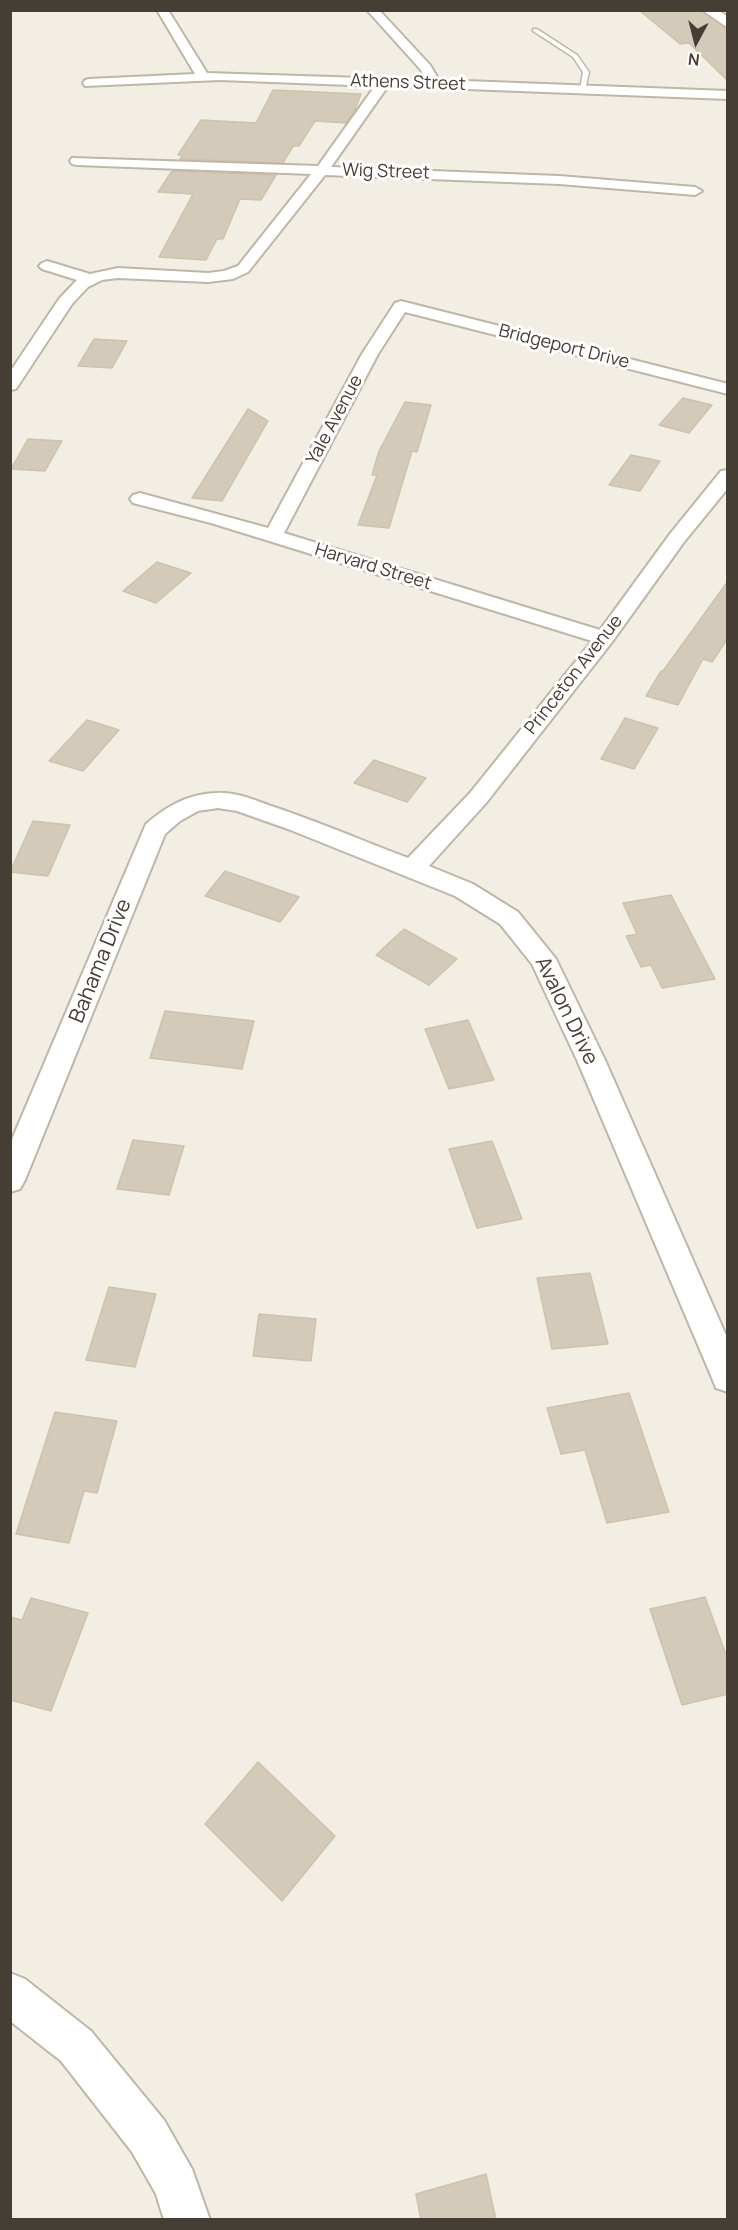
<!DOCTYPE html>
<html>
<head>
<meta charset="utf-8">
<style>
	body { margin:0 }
	#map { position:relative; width:738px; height:2230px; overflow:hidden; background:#f3eee4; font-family:Manrope,sans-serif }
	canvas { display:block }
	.frame { position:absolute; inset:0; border:12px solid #453e34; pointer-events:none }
	.north { position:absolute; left:666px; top:12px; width:60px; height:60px; -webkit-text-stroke:4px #fff; paint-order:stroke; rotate:187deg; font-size:16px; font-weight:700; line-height:24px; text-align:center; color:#453e34 }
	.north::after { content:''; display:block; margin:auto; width:21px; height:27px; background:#453e34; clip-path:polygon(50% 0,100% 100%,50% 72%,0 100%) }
</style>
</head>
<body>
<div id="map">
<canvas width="738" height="2230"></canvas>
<div class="frame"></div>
<div class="north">N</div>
</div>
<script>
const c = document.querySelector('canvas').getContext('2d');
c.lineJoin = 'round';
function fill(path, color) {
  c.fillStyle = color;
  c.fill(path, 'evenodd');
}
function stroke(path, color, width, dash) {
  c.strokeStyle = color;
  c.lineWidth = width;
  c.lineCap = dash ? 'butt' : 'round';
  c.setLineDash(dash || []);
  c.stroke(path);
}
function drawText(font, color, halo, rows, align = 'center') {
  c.font = font + ' Manrope,sans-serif';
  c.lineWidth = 6;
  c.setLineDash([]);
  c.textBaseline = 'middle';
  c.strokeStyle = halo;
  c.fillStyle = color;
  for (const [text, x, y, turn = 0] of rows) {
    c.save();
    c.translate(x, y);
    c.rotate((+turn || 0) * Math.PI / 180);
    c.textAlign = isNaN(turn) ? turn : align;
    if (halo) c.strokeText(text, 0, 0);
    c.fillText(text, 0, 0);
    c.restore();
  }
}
const building = new Path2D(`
	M639,10H700L728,30V81L689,43L680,44Z
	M273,90L361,94L355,110L346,123L315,121L299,146H293L283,163L180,159L183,155H178L201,120L256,123Z
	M172,171L276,175L261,200L240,199L223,239H217L206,260L159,257L193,194L158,192Z
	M94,339L127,341L112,368L78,366Z
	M683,398L712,405L689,433L659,425Z
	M405,402L431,405L417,452L412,451L389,528L358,525L377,475H372L379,451Z
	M248,409L268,421L222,501L192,498Z
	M28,439L62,441L45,471L11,469Z
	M631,455L660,461L640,491L609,485Z
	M157,562L191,573L156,603L123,591Z
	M728,581V638L712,662L703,659L678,705L646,696L661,671H663Z
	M625,718L658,728L634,769L601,759Z
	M87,720L119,730L83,771L49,761Z
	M374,760L426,778L407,802L354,783Z
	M33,821L70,825L48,876L10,872Z
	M225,871L299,897L280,922L205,896Z
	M671,895L715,979L662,988L651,965L641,967L626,936L637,934L623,903Z
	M404,929L457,959L429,985L376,955Z
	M165,1011L254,1021L242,1069L150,1058Z
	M468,1020L494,1080L449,1089L425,1029Z
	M133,1140L184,1146L169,1195L117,1189Z
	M492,1141L522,1219L477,1228L449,1149Z
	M590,1273L608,1344L552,1349L537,1278Z
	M109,1287L156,1294L135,1367L86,1360Z
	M259,1314L316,1319L311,1361L253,1356Z
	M629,1393L669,1512L607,1523L585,1450L561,1454L547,1408Z
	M55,1412L117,1421L97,1493L84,1491L69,1543L16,1534Z
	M705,1597L728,1660V1694L682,1705L650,1609Z
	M31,1598L88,1613L51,1711L10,1700V1617L22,1620Z
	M258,1762L335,1836L282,1901L205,1824Z
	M486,2174L496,2220H421L416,2194Z`);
fill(building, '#d4cab9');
stroke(building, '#cfc2ac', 1.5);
const service = new Path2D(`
	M533,29H537L577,55L589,72L585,90L580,89L583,72L573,57L533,31Z`);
const minor = new Path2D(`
	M157,10H168L207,73L426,80L421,70L367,10H379L430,65L439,80L728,91V99L388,86L331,167L559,176L695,187L702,191L695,195L559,184L325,175L248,272L233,279L208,282L118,278L102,280L88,287L72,304L16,389L10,390V372L59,299L77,280L42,269L39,266L42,263L47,261L90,274L118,268L208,273L224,271L238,266L311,174L77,165L72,164L70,161L72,158L318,166L375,86L220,80L85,86L83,83L85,80L89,79L195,74Z
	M401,301L728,384V394L405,312L378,354L284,533L600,630L670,534L721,471L728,470V488L684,542L612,642L486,803L429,866L473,884L518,912L556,959L605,1060L728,1340V1392L716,1388L712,1378L577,1060L532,964L500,924L455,896L288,829L237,811L218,808L198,811L180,821L165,834L25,1180L20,1189L10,1192V1144L146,824C167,806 188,794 216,793C235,791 256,801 274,807C319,822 363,841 408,858L470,793L592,641L211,523L133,503L130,499L133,495L140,493L268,528L362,354L395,303Z
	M10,1973L25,1979L91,2031L164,2120L192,2169L210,2220H164L156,2194L132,2152L61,2061L10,2021Z`);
const tertiary = new Path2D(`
	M702,10H718L728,17V28Z`);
stroke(service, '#beb6a7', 3);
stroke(minor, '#beb6a7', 4);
stroke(tertiary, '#beb6a7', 3);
fill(service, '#fff');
fill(minor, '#fff');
fill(tertiary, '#fff');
drawText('18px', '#453e34', '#fff', [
	["Athens Street",408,83,2],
	["Wig Street",386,172,2],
	["Bridgeport Drive",564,347,14],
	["Yale Avenue",335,420,-62],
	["Harvard Street",373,567,17],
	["Princeton Avenue",574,675,-52]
]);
drawText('21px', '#453e34', '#fff', [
	["Bahama Drive",101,961,-68],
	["Avalon Drive",566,1011,64]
]);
</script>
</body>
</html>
